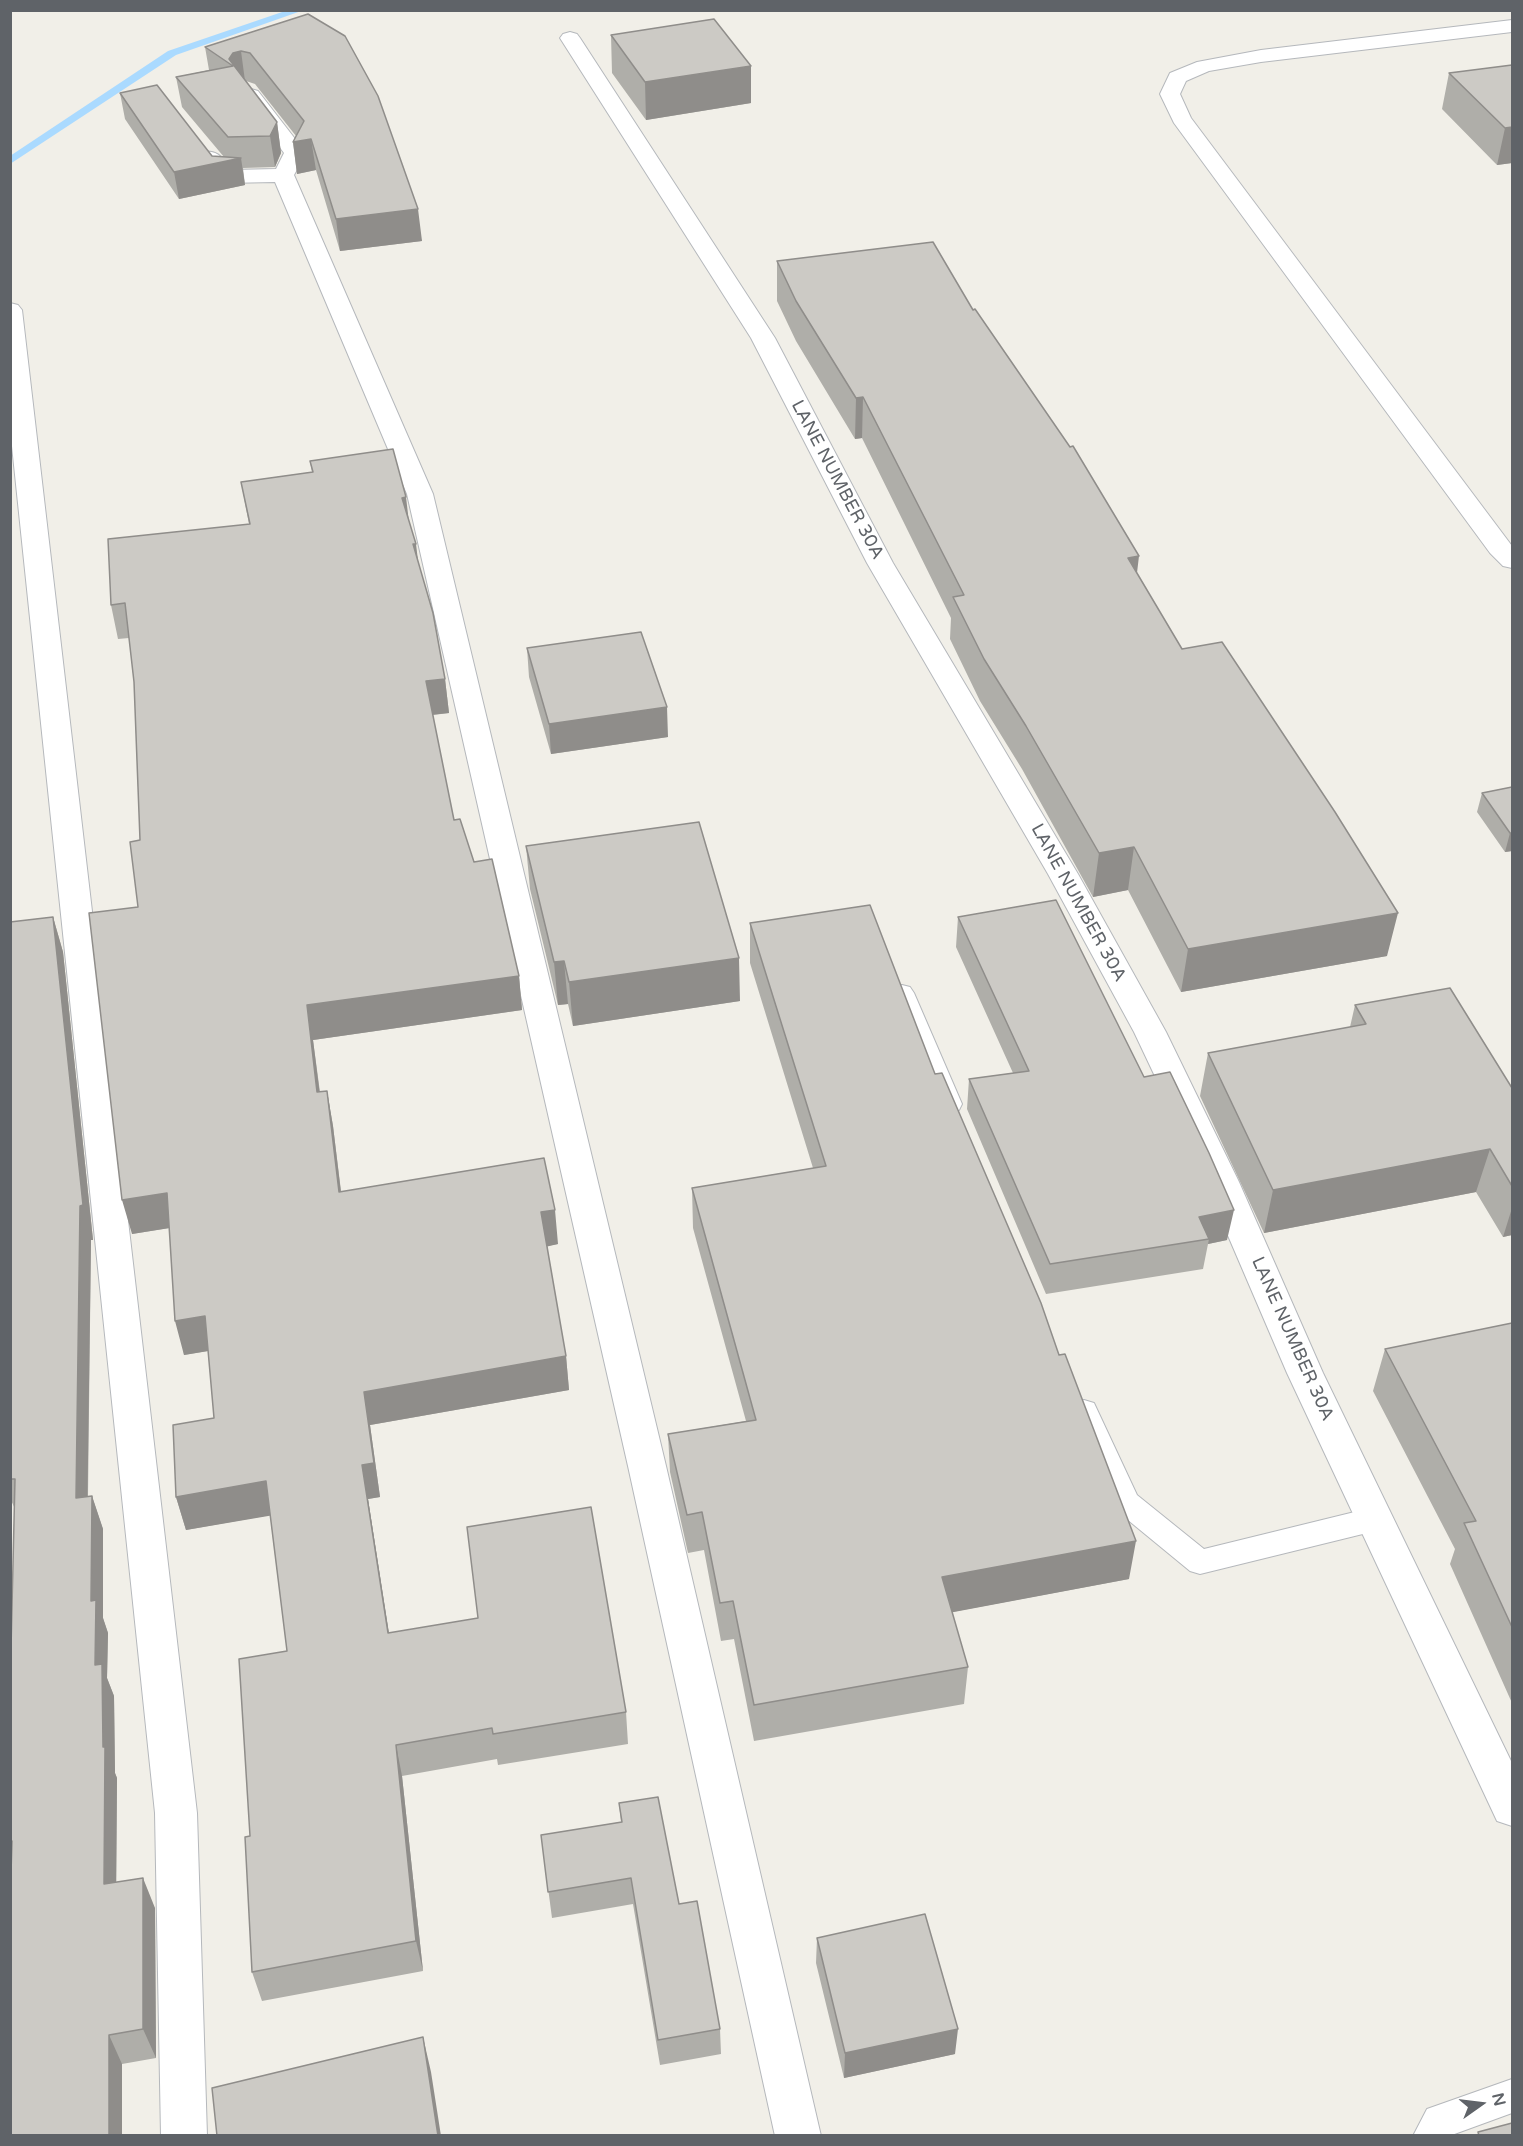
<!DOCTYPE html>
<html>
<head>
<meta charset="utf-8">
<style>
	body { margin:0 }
	#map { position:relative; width:1523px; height:2146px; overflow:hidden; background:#f1efe8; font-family:"Varela Round",sans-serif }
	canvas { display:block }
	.frame { position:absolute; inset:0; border:12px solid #5f6368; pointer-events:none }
	.north { position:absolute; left:1451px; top:2074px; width:60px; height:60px; -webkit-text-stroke:4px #fff; paint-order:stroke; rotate:76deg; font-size:16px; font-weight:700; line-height:24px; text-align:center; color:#5f6368 }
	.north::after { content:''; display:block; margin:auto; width:21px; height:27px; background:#5f6368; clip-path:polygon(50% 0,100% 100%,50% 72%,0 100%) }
</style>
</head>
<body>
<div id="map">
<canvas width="1523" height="2146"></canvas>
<div class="frame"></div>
<div class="north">N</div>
</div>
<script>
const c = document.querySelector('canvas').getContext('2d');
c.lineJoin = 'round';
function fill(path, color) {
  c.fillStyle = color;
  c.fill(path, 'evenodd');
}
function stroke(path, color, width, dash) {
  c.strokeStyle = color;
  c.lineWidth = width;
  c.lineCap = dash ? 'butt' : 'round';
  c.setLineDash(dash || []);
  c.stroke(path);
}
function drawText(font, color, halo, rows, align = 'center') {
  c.font = font + ' "Varela Round",sans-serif';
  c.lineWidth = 4.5;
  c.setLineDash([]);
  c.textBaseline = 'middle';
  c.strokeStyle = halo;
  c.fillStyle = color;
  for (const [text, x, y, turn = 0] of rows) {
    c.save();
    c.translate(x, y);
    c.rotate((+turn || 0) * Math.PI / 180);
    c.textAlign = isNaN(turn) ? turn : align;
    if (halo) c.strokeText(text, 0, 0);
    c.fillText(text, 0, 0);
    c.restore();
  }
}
fill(new Path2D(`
	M288,10H304L176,55L10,164V156L168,51Z`), '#aadaff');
const lane = new Path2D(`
	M902,985L910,987L914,993L962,1104L959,1110L950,1113L941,1110L938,1104L890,993L894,987Z
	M1084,1400L1094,1403L1137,1495L1204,1549L1375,1507L1385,1511L1389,1519L1385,1527L1375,1531L1200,1574L1190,1571L1117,1511L1070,1411L1074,1403Z
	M1512,2079V2113L1449,2136H1413L1427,2109Z`);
const street = new Path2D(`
	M1512,20V32L1261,62L1209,71L1186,81L1180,94L1191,118L1512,546V568L1503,566L1490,553L1174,123L1160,94L1170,73L1197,62L1261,50Z
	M570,32L577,34L580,38L775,338L893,563L1078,874L1166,1032L1239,1182L1323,1373L1512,1763V1826L1497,1821L1287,1373L1205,1182L1134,1032L1048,874L867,563L751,338L560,38L563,34Z
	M251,89L258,91L306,153L294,175L433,494L666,1466L821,2136H775L628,1466L407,494L275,182L226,183L218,182L199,157L202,152C218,149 223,159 232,170L276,169L284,153L241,95L244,91Z
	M10,303L18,305L22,310L197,1813L207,2136H161L155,1813L10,427Z`);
stroke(lane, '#b5b8bc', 2);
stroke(street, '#b5b8bc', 2);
fill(lane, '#fff');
fill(street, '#fff');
fill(new Path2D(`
	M308,14L422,241L340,251L316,170L297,174L293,142L296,136L255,84L246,81L277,122L281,153L275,167L243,168L245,185L179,199L125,119L120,93L212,156L224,157L182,107L176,77L209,70L205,47Z
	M611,35L751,103L646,120L612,73Z
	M1512,65V163L1497,165L1442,109L1449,73Z
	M777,261L973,310L1137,574L1182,649L1387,956L1181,992L1128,890L1093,897L1022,769L980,701L950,639L951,618L862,438L855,439L796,341L777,301Z
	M310,461L409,522L445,679L449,713L433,715L454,820L474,862L519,976L522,1010L313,1040L320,1092L327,1091L333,1126L341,1191L558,1244L547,1246L566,1356L569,1390L370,1425L380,1497L368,1499L389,1633L626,1712L628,1744L498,1765L497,1759L402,1776L423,1971L262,2001L252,1972L250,1836L287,1651L270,1515L186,1530L176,1497L214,1418L208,1351L184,1355L169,1228L132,1234L138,907L140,840L134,682L129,638L118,639L111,605L249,524L241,482L312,472Z
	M527,648L668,737L551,754L529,677Z
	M1512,787V852V851L1505,852L1477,812L1482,793Z
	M526,846L740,1001L573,1026L568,1004L558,1005L530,889Z
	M53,917L63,952L93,1240H91L88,1496H92L103,1529V1618L108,1633L107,1678L114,1696L115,1773L117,1778L116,1882L155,1908L156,2058L122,2064V2136H10L12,1867L10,1864V1691L15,1509L10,1498V922Z
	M958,917L1144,1077L1227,1240L1208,1244L1203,1269L1046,1294L967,1109L969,1079L1013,1073L956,947Z
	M750,923L1129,1579L952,1612L968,1667L964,1704L754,1741L734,1639L721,1641L704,1550L688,1553L670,1472L668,1434L746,1421L693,1228L692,1188L813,1168L750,963Z
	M1355,1005L1512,1088V1235L1503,1237L1476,1192L1264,1233L1200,1096L1208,1053L1350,1027Z
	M1512,1323V1703L1450,1564L1455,1549L1373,1391L1385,1349Z
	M619,1803L679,1904L720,2029L721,2054L660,2065L633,1904L552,1918L541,1835L621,1822Z
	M817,1938L955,2054L844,2078L816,1963Z`), '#afaea9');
fill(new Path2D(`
	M241,51L245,81L233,66L229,59L233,53Z
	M751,66V103L646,120L645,82Z
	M277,122L281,153L275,167L270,136Z
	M1512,127V163L1497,165L1505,128Z
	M311,139L316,170L297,174L293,142Z
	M241,158L245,185L179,199L174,172Z
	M418,209L422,241L340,251L336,219Z
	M863,397L862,438L855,439L856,398Z
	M406,497L410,531L402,498Z
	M413,544H416L420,577Z
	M1139,556L1134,598L1128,558Z
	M445,679L449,713L430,715L426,681Z
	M667,707L668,737L551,754L549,724Z
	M1510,833H1512V851L1505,852Z
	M1134,847L1128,890L1093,897L1099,853Z
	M1398,913L1387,956L1181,992L1188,949Z
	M53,917L63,952L93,1240H91L87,1532L76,1498Z
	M739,958L740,1001L573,1026L569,982Z
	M564,961L568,1004L558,1005L554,962Z
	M519,976L522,1010L313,1040L324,1127L317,1092L307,1005Z
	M327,1091L333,1126L345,1226L339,1192Z
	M1490,1149L1476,1192L1264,1233L1273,1190Z
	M167,1193L176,1227L132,1234L122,1200Z
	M1512,1208V1235L1503,1237Z
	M555,1210L558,1244L545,1247L541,1212Z
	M1234,1210L1227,1240L1208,1244L1209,1239L1199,1217Z
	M205,1316L214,1350L184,1355L175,1321Z
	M566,1356L569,1390L370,1425L380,1497L368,1499L394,1666L388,1633L362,1465L364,1392Z
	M266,1481L274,1515L186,1530L176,1497Z
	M92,1496L103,1529V1618L108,1633L107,1678L114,1696L115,1773L117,1778L116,1915L104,1884L103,1747L95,1665L91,1601Z
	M1136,1541L1129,1579L938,1615L942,1577Z
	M396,1745L402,1776L423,1971L416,1941Z
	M143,1878L155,1908L156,2058L143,2029Z
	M958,2029L955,2054L844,2078L845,2053Z
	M109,2035L122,2064V2136H109Z
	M423,2037L431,2072L441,2136H438Z`), '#8f8d8a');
const building = new Path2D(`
	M308,14L345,36L378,96L418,209L336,219L311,139L293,142L304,121L250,53L241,51L233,53L229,59L277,122L270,136L228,137L176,77L233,66L205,47Z
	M714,19L751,66L645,82L611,35Z
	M1512,65V127L1505,128L1449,73Z
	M157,85L212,156L241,158L174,172L120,93Z
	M933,242L973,310L975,309L1070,447L1073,446L1139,556L1128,558L1182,649L1222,642L1335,812L1398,913L1188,949L1134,847L1099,853L1026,726L984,659L953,597L964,595L863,397L856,398L796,301L777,261Z
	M393,449L406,497L402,498L416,544H413L433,613L445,679L426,681L454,820L460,819L474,862L492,859L519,976L307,1005L317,1092L327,1091L339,1192L544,1158L555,1210L541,1212L566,1356L364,1392L374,1463L362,1465L388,1633L478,1618L467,1527L591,1507L626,1712L493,1734L492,1728L396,1745L416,1941L252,1972L245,1837L250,1836L239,1659L287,1651L266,1481L176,1497L173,1425L214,1418L205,1316L175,1321L167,1193L122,1200L89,913L138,907L130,842L140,840L134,682L125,603L111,605L108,539L250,524L241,482L313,472L310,461Z
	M641,632L667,707L549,724L527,648Z
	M1512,787V833H1510L1482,793Z
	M699,822L739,958L569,982L564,961L554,962L526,846Z
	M1056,900L1144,1077L1170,1072L1209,1153L1234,1210L1199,1217L1209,1239L1050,1264L969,1079L1029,1071L958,917Z
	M870,905L935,1074L942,1073L1041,1303L1059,1355L1065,1354L1136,1541L942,1577L968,1667L754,1705L733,1601L720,1603L702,1512L687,1515L668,1434L756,1420L692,1188L826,1166L750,923Z
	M53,917L83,1205L80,1206L76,1498L92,1496L91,1601L96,1600L95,1665L102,1664L103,1747H105L104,1884L143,1878V2029L109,2035V2136H10V1905L12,1841H10V1691L15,1479H10V922Z
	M1450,988L1512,1088V1186L1490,1149L1273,1190L1208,1053L1366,1024L1355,1005Z
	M1512,1323V1627L1464,1523L1476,1521L1385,1349Z
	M658,1797L679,1904L697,1901L720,2029L658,2040L631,1878L548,1892L541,1835L622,1822L619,1803Z
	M925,1914L958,2029L845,2053L817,1938Z
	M423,2037L438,2136H217L212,2088Z
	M1512,2123V2136H1479L1478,2132Z`);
fill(building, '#cccac5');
stroke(building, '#8f8d8a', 1.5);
drawText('18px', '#5f6368', '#fff', [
	["LANE NUMBER 30A",837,480,62],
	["LANE NUMBER 30A",1078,903,61],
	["LANE NUMBER 30A",1292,1339,66]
]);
</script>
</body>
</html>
